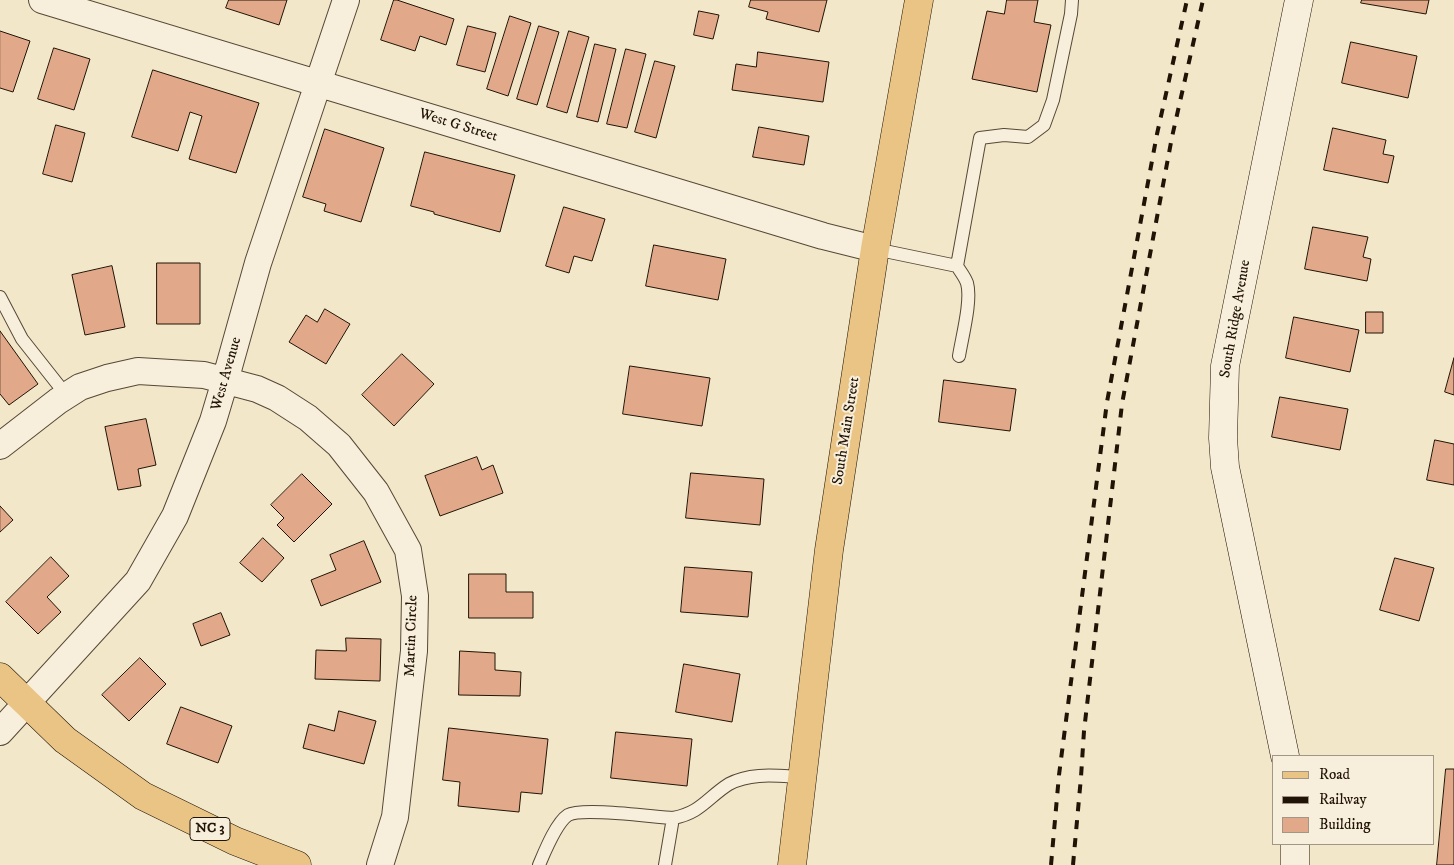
<!DOCTYPE html>
<html>
<head>
<meta charset="utf-8">
<style>
	body { margin:0 }
	#map { position:relative; width:1454px; height:865px; overflow:hidden; background:#f2e7c8; font-family:"IM FELL DW Pica",serif }
	canvas { display:block }
	.legend { position:absolute; left:1272px; top:755px; width:162px; height:90px; box-sizing:border-box; background:#f7efdb; border:1px solid #a19786; margin:0; padding:6px 9px; list-style:none; font-size:15px; color:#211306 }
	.legend li { display:flex; align-items:center; gap:10px; height:25px }
	.legend b { width:25px; border:1px solid #a19786 }
</style>
</head>
<body>
<div id="map">
<canvas width="1454" height="865"></canvas>
<ul class="legend">
<li><b style="height:6px;background:#e9c484"></b>Road</li>
<li><b style="height:6px;background:#211306"></b>Railway</li>
<li><b style="height:14px;background:#e1a989"></b>Building</li>
</ul>
</div>
<script>
const c = document.querySelector('canvas').getContext('2d');
c.lineJoin = 'round';
function fill(path, color) {
  c.fillStyle = color;
  c.fill(path, 'evenodd');
}
function stroke(path, color, width, dash) {
  c.strokeStyle = color;
  c.lineWidth = width;
  c.lineCap = dash ? 'butt' : 'round';
  c.setLineDash(dash || []);
  c.stroke(path);
}
function drawText(font, color, halo, rows, align = 'center') {
  c.font = font + ' "IM FELL DW Pica",serif';
  c.lineWidth = 4;
  c.setLineDash([]);
  c.textBaseline = 'middle';
  c.strokeStyle = halo;
  c.fillStyle = color;
  for (const [text, x, y, turn = 0] of rows) {
    c.save();
    c.translate(x, y);
    c.rotate((+turn || 0) * Math.PI / 180);
    c.textAlign = isNaN(turn) ? turn : align;
    if (halo) c.strokeText(text, 0, 0);
    c.fillText(text, 0, 0);
    c.restore();
  }
}
const building = new Path2D(`
	M229,0H287L279,25L226,8Z
	M394,0H397L454,19L446,45L420,36L415,51L381,40Z
	M751,0H827L819,32L766,19L768,12L749,7Z
	M1007,0H1038L1034,22L1051,25L1037,92L972,79L987,11L1004,14Z
	M1362,0H1429L1426,14L1361,3Z
	M699,11L719,15L713,39L694,35Z
	M510,16L531,23L508,96L487,89Z
	M468,26L496,33L485,72L457,65Z
	M539,26L559,32L537,105L517,99Z
	M0,31L30,41L13,92L0,88Z
	M569,31L589,37L567,113L547,107Z
	M1351,42L1417,56L1408,98L1342,83Z
	M595,44L616,49L598,122L577,117Z
	M54,48L90,59L74,110L38,99Z
	M626,49L646,54L627,128L607,124Z
	M758,52L829,62L823,102L732,90L736,64L756,67Z
	M655,61L675,66L656,138L635,132Z
	M153,70L259,103L236,173L189,159L202,116L190,112L178,151L132,137Z
	M56,125L85,133L72,182L43,174Z
	M759,127L809,136L804,165L753,157Z
	M1333,128L1386,140L1383,154L1394,156L1388,183L1324,170Z
	M325,129L384,148L361,222L324,211L326,204L303,197Z
	M425,152L515,175L500,232L434,214V212L411,206Z
	M564,207L605,219L592,261L574,256L569,273L546,266Z
	M1313,227L1368,237L1363,257L1371,259L1367,281L1305,269Z
	M654,245L726,259L718,300L646,286Z
	M157,263H200V324H157Z
	M112,266L125,327L85,335L72,275Z
	M325,309L350,324L326,364L289,342L306,315L317,322Z
	M1366,312H1383V333H1366Z
	M1294,317L1359,330L1350,372L1286,358Z
	M0,331L38,384L9,405L0,394Z
	M402,354L434,384L394,426L362,395Z
	M1454,358V395L1445,392Z
	M630,366L710,378L702,426L623,414Z
	M944,380L1016,389L1010,431L939,422Z
	M1280,397L1348,409L1340,450L1272,437Z
	M146,419L156,465L138,469L141,486L118,490L105,427Z
	M1435,440L1454,444V485L1427,480Z
	M477,457L482,470L493,465L503,493L440,516L425,476Z
	M691,473L764,479L760,525L686,518Z
	M302,474L332,504L294,542L277,525L284,518L271,505Z
	M0,506L13,520L0,532Z
	M263,538L284,558L262,582L240,563Z
	M364,541L381,582L321,606L311,580L336,570L330,555Z
	M51,557L69,576L47,597L61,612L38,634L6,602Z
	M1395,558L1434,568L1419,621L1380,610Z
	M685,567L752,572L748,617L681,612Z
	M469,574H506V592H533V618H469Z
	M221,613L230,635L201,646L193,624Z
	M346,638L381,639L380,681L315,679L316,650L346,651Z
	M460,651L495,653V670L521,672L520,696L459,695Z
	M140,658L166,684L129,721L102,695Z
	M684,664L740,674L732,722L676,712Z
	M181,707L232,726L218,763L167,744Z
	M339,711L376,721L364,764L303,748L309,724L334,731Z
	M449,728L548,739L542,794L521,792L519,812L458,806L460,782L443,780Z
	M616,732L692,739L687,786L611,778Z
	M1446,769H1454V865H1437Z`);
fill(building, '#e1a989');
stroke(building, '#211306', 1);
const lane = new Path2D(`
	M875,249L957,266
	M0,297L22,339L67,396
	M959,356C962,337 972,300 967,283C965,277 960,271 957,266L980,138L1004,135L1028,137L1044,125L1053,100L1071,14L1072,0
	M539,865C545,851 556,823 568,815C582,807 654,817 673,818C701,813 708,797 729,784C751,772 778,776 802,777
	M665,865L673,818`);
const street = new Path2D(`
	M42,0L823,236L875,249
	M0,446L58,401L80,387L107,378L138,371L204,375L257,389L277,398L308,418L339,445L376,492L408,550L415,596L414,651L395,817L380,865
	M0,732L138,581L175,516L213,421L225,381L258,263L346,0`);
const secondary = new Path2D(`
	M1285,756L1225,467L1223,438L1225,366L1299,0
	M1295,865V844`);
const primary = new Path2D(`
	M0,677L65,740L143,796L235,841L297,865
	M792,865L829,550L875,249L919,0`);
stroke(lane, '#554836', 14);
stroke(street, '#554836', 28);
stroke(secondary, '#211306', 29);
stroke(primary, '#211306', 29);
stroke(lane, '#f7efdb', 12);
stroke(street, '#f7efdb', 26);
stroke(secondary, '#f7efdb', 28);
stroke(primary, '#e9c484', 28);
stroke(new Path2D(`
	M1051,865L1059,775L1107,402L1157,134L1187,0
	M1073,865L1081,777L1084,731L1122,404L1172,137L1203,0`), '#211306', 4, [9, 9]);
for (const [x, y, w] of [
	[210,829,40]
]) {
  const box = new Path2D();
  box.roundRect(x - w / 2, y - 11.5, w, 23, 4);
  c.fillStyle = '#f7efdb';
  c.fill(box);
  stroke(box, '#211306', 1);
}
drawText('bold 14px', '#211306', null, [
	["NC 3",210,829]
]);
drawText('15px', '#211306', '#f7efdb', [
	["West G Street",458,126,17],
	["South Ridge Avenue",1236,319,-80],
	["West Avenue",227,374,-74],
	["South Main Street",847,431,-81],
	["Martin Circle",412,636,-88]
]);
</script>
</body>
</html>
